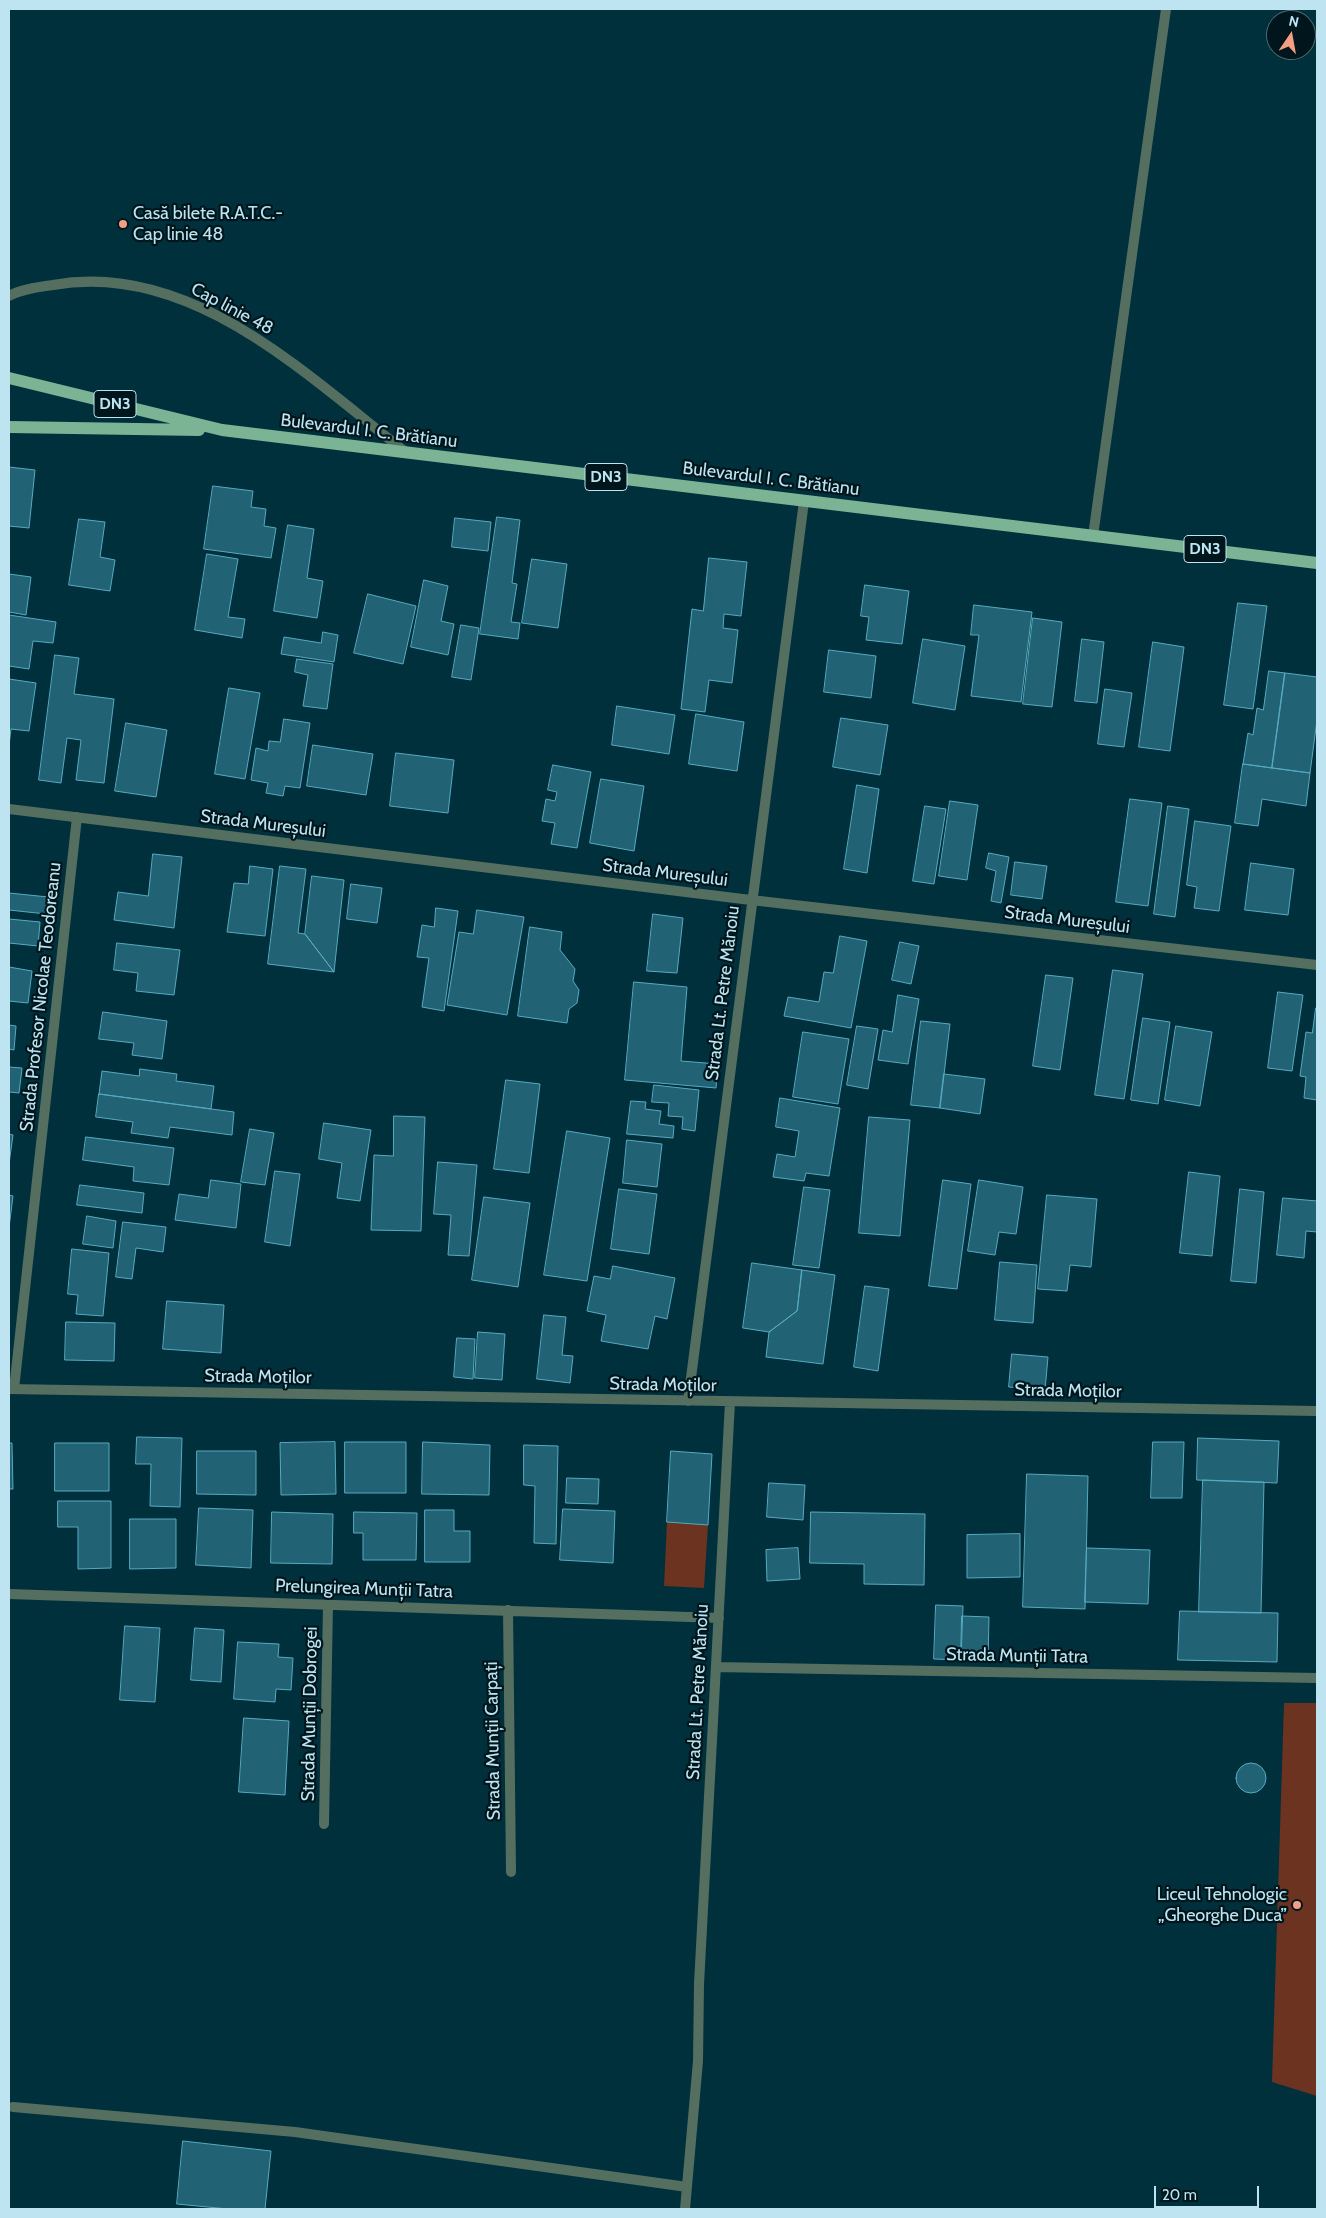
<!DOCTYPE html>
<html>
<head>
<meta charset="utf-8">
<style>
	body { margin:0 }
	#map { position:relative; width:1326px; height:2218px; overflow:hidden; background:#00303c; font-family:Cabin,sans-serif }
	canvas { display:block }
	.frame { position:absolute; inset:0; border:10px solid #bde4f0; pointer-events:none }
	.north { position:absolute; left:1266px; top:10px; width:50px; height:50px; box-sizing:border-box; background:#00161d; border:1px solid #4c6871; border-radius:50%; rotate:12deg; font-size:14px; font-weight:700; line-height:20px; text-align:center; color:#bde4f0 }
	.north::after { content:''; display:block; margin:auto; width:18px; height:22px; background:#f39f83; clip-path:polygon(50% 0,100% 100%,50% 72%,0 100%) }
	.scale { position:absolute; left:1154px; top:2186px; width:105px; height:22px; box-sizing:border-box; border:2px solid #bde4f0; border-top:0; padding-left:6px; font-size:15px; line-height:18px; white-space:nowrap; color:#bde4f0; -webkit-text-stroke:4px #00161d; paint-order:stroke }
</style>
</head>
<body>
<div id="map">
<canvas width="1326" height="2218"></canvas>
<div class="frame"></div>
<div class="north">N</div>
<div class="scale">20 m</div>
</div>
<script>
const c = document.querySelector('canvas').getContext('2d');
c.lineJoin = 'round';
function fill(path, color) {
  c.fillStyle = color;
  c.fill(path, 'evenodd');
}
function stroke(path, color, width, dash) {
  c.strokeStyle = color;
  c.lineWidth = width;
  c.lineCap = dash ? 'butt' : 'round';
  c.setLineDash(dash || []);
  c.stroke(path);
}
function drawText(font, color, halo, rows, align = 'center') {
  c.font = font + ' Cabin,sans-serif';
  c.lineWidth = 4.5;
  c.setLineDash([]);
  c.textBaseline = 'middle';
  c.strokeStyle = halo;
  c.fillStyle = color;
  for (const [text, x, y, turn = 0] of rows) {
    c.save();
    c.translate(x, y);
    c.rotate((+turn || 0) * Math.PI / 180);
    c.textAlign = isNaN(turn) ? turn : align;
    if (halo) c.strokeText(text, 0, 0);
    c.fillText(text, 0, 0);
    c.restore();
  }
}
fill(new Path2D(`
	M667,1522L708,1525L704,1588L664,1586Z
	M1284,1703H1317V2096L1272,2082Z`), '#6c3320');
const building = new Path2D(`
	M9,467L35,470L29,528L9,526Z
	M213,486L253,491L251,507L266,509L264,526L276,528L271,558L204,549Z
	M497,517L520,520L512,583L517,584L511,622L520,623L518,639L480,634Z
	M455,518L491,522L488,551L452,547Z
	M79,519L105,522L100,557L115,560L110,591L69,585Z
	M288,525L314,529L307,578L323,581L317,618L274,611Z
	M207,554L238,559L228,617L245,619L242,638L195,630Z
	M709,558L747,562L741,616L724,614L723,628L738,630L732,683L709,680L705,712L681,709L692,609L703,611Z
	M532,559L567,564L558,628L522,623Z
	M9,574L31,577L26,615L9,612Z
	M424,580L448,586L441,621L454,624L448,655L411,647Z
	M865,585L909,591L902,644L866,640L869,617L861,616Z
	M368,594L416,606L403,664L354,653Z
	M1238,603L1267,606L1253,709L1224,705Z
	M974,605L1032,612L1021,702L971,696L979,635H971Z
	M9,615L56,622L53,643L33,641L29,669L9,666Z
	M1033,618L1062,622L1052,707L1023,704Z
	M461,625L479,628L471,680L452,677Z
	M323,632L338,635L334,662L281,654L284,637L321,643Z
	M923,639L965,646L955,710L913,703Z
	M1082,639L1104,642L1097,703L1075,701Z
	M1153,642L1184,647L1170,751L1139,747Z
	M829,650L876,656L871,698L824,692Z
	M55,655L79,658L74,694L114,699L104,783L76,780L81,740L67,738L61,783L39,780Z
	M297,659L333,664L327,709L303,706L308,675L295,672Z
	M1269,671L1285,673L1272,768L1243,764L1248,733L1253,735L1257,708L1263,710Z
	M1285,673L1317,677V720L1310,773L1272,768Z
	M9,679L36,683L29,731L11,729L9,746Z
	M229,688L260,693L245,779L215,774Z
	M1105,689L1132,693L1124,747L1098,744Z
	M617,706L675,715L669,754L612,745Z
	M696,714L744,722L737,771L689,764Z
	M841,718L888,725L880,775L833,767Z
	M284,719L310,723L300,788L285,786L283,796L266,793L268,783L251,780L256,748L268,751L269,741L280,742Z
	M126,723L167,730L156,797L115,791Z
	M313,745L373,754L366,795L307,786Z
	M396,753L454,760L448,813L390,806Z
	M1243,764L1310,773L1306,806L1262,799L1258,826L1235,823Z
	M553,765L591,772L577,848L551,844L555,823L542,821L546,799L555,801L557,792L548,790Z
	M601,779L644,786L634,851L590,843Z
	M857,785L879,789L867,873L844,869Z
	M1130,799L1162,803L1148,906L1116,902Z
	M950,801L978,805L967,880L939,876Z
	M925,806L946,809L934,884L913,881Z
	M1168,806L1189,809L1175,917L1154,914Z
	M1195,821L1231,826L1219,911L1194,908L1197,887L1187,885Z
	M989,853L1009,857L1001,903L991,901L996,871L986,868Z
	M153,854L182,857L174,928L114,920L118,892L148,896Z
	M1015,862L1047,866L1042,899L1011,895Z
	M1251,863L1294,869L1288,915L1245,910Z
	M250,866L273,869L265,936L227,932L234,883L248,884Z
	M280,866L306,869L298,933L305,934L334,972L268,964Z
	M312,876L344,880L334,972L305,934Z
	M351,884L382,888L377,923L347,919Z
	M9,893L48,897L46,914L9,910Z
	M436,908L458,911L444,1011L422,1007L429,958L417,957L422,925L434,927Z
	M477,910L524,917L507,1015L447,1005L459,932L473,934Z
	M653,914L683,918L677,973L647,971Z
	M9,919L40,922L38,946L9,943Z
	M530,927L562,932L560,950L575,969L573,981L579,990L577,1003L569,1009L567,1023L518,1016Z
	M840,936L867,941L851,1028L784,1016L788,997L819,1002L824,972L833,973Z
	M900,942L919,946L911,984L892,980Z
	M117,943L180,950L174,995L136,991L138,973L114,970Z
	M9,967L32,971L28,1003L9,1001Z
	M1113,970L1143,974L1124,1099L1095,1095Z
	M1046,975L1073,978L1060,1070L1033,1066Z
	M634,982L687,987L681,1061L718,1064L716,1088L625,1080Z
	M1278,992L1303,995L1292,1071L1268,1068Z
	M898,995L919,999L908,1064L878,1060L883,1030L892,1032Z
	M1316,1008H1317V1100L1304,1098L1306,1077L1300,1076L1306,1032L1312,1033Z
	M103,1012L167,1021L162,1059L132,1055L134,1043L99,1039Z
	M1143,1018L1170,1022L1158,1104L1131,1100Z
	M921,1021L950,1024L940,1108L911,1105Z
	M9,1025L16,1026L14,1050L9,1049Z
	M857,1026L878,1029L868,1089L847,1085Z
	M1176,1026L1212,1032L1200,1106L1165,1100Z
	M803,1032L849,1039L838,1104L793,1097Z
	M9,1067L22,1068L19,1093L9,1092Z
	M140,1069L177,1074L176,1081L214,1086L211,1109L99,1094L102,1071L139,1076Z
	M944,1074L985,1079L980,1114L940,1108Z
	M506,1080L540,1084L529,1173L494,1169Z
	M654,1085L699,1090L695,1131L682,1129L683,1117L668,1116L669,1103L652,1102Z
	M99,1094L234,1112L232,1135L170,1127L168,1138L131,1133L133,1122L96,1117Z
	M780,1098L840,1108L829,1176L806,1173L804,1181L773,1177L777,1154L795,1157L799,1131L776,1127Z
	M631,1101L646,1102L645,1109L661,1111L659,1124L674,1126L673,1138L627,1134Z
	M394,1116L425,1117L421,1231L371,1230L374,1155L393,1156Z
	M869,1117L910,1120L900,1236L859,1233Z
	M324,1123L371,1130L360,1201L337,1198L342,1163L319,1159Z
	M250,1129L274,1133L265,1185L241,1182Z
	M567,1131L610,1138L587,1281L544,1275Z
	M9,1134L13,1135L9,1164Z
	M86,1137L174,1148L169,1185L133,1181L134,1167L83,1160Z
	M627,1140L662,1144L657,1187L623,1183Z
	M438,1162L477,1165L469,1256L448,1255L451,1215L434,1214Z
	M275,1171L300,1174L290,1246L265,1242Z
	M1189,1172L1220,1176L1212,1256L1180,1253Z
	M211,1180L241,1184L236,1228L175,1220L179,1194L208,1198Z
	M943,1180L971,1184L957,1289L929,1286Z
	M979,1180L1023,1187L1016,1234L999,1232L995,1255L968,1251Z
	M80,1185L144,1193L142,1213L77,1205Z
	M804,1187L830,1190L819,1268L793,1265Z
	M619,1189L657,1194L649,1254L611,1249Z
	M1240,1189L1264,1192L1256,1283L1231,1281Z
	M9,1195L13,1196L9,1228Z
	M1047,1195L1097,1199L1091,1267L1070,1265L1067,1291L1038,1289Z
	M484,1197L530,1203L518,1287L472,1280Z
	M1283,1198L1317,1201V1232L1306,1231L1304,1258L1277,1255Z
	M87,1216L116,1221L113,1248L83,1244Z
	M123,1222L166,1227L163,1252L136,1248L132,1279L116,1277Z
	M72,1249L109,1253L103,1316L76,1314L78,1295L68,1294Z
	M1000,1262L1037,1265L1033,1323L995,1320Z
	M752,1263L802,1270L797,1311L769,1332L743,1328Z
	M613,1266L675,1278L667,1319L655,1316L648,1349L601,1341L606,1315L587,1311L594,1276L610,1279Z
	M802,1270L835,1275L823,1364L766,1357L769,1332L797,1311Z
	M865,1286L889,1289L878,1371L854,1367Z
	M167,1301L224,1305L221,1353L163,1349Z
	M544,1315L566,1317L562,1355L573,1356L570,1383L537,1379Z
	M66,1322L115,1323L114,1361L65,1360Z
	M478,1332L505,1334L502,1380L475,1378Z
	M457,1338L475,1339L473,1379L454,1377Z
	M1012,1354L1048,1357L1045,1390L1009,1387Z
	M137,1437L182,1438L180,1507L150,1506L151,1464H136Z
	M1198,1438L1279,1441L1277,1483L1197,1480Z
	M335,1442L336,1494L281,1495L280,1443Z
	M345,1442H406V1493H345Z
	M423,1442L490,1445L489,1495L422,1494Z
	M1153,1442H1184L1182,1498H1151Z
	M9,1443H12L13,1489H9Z
	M55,1443H109V1491H55Z
	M524,1445L558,1446L556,1544L534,1543L535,1486L524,1485Z
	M197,1451H256V1495L197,1494Z
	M671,1451L712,1454L708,1525L667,1522Z
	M1027,1474L1088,1476L1085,1609L1023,1607Z
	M567,1478L599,1479L598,1504L566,1503Z
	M1203,1480L1264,1482L1261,1613L1199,1612Z
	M769,1483L805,1485L803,1520L767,1517Z
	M58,1501H111V1568L78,1569V1527H58Z
	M199,1508L253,1510L251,1568L196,1565Z
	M563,1509L615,1511L613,1563L560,1560Z
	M425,1510H454V1531H470V1562H425Z
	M272,1512L333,1514L332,1564L271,1563Z
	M354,1512L417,1513L416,1560H363V1533H354Z
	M811,1512L925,1514L924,1585L864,1584V1564L810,1563Z
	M130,1519H176V1568L130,1569Z
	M1020,1534V1577L967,1578V1535Z
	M798,1548L800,1579L767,1581L766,1550Z
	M1087,1548L1150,1550L1148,1604L1085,1602Z
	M936,1605L963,1606L961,1660L934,1659Z
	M1180,1611L1278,1613L1277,1662L1178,1660Z
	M962,1616L989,1617L988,1661L961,1660Z
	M125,1626L160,1628L155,1702L120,1700Z
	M195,1628L224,1630L221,1682L191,1680Z
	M238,1642L279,1644L278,1657L293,1658L291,1690L276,1689L275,1702L234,1699Z
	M244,1718L289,1721L285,1795L239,1792Z
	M1236 1778a15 15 0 1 1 30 0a15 15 0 1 1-30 0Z
	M183,2141L271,2151L265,2209H228L177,2204Z`);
fill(building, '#216375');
stroke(building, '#56aac2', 1);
stroke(new Path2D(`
	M9,296C21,289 39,287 53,285C191,260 307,376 407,453
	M1093,536L1166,9
	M13,2107L295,2132L687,2187
	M685,2209L698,2061L699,1984`), '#546f5f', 10);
stroke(new Path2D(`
	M9,809L751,900L1317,965
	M9,1389L1317,1411
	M14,1389L77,817
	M688,1401L804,501
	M9,1594L719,1618
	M508,1610L511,1872
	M716,1667L1317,1678
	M324,1824L328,1604
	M699,1984L730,1402`), '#546f5f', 10);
stroke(new Path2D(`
	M9,378L222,430L1317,563
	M9,427L199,430`), '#7bb494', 12);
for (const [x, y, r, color] of [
	[123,224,5,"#f39f83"],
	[1297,1905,5,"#f39f83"]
]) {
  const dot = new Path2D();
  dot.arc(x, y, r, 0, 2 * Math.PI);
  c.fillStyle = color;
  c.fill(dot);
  stroke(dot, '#00161d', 2);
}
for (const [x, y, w] of [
	[115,404,42],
	[606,477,42],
	[1205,549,42]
]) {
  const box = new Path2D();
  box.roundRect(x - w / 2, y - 13.5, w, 27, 4);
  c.fillStyle = '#00161d';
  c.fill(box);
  stroke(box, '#bde4f0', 1);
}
drawText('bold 16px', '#bde4f0', null, [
	["DN3",115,404],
	["DN3",606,477],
	["DN3",1205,549]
]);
drawText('18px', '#bde4f0', '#00161d', [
	["Casă bilete R.A.T.C.-",133,214],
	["Cap linie 48",133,235],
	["Liceul Tehnologic",1287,1895,"right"],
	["„Gheorghe Duca”",1287,1916,"right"]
], 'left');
drawText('18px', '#bde4f0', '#00161d', [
	["Cap linie 48",232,309,28],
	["Bulevardul I. C. Brătianu",369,431,7],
	["Bulevardul I. C. Brătianu",771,479,7],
	["Strada Mureșului",263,824,7],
	["Strada Mureșului",665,873,7],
	["Strada Mureșului",1067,920,7],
	["Strada Lt. Petre Mănoiu",723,993,-83],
	["Strada Profesor Nicolae Teodoreanu",41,997,-84],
	["Strada Moților",258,1377,1],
	["Strada Moților",663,1385,1],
	["Strada Moților",1068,1391,1],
	["Prelungirea Munții Tatra",364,1589,2],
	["Strada Munții Tatra",1017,1656,1],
	["Strada Lt. Petre Mănoiu",698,1692,-87],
	["Strada Munții Dobrogei",310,1714,-89],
	["Strada Munții Carpați",493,1741,-91]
]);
</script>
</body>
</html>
